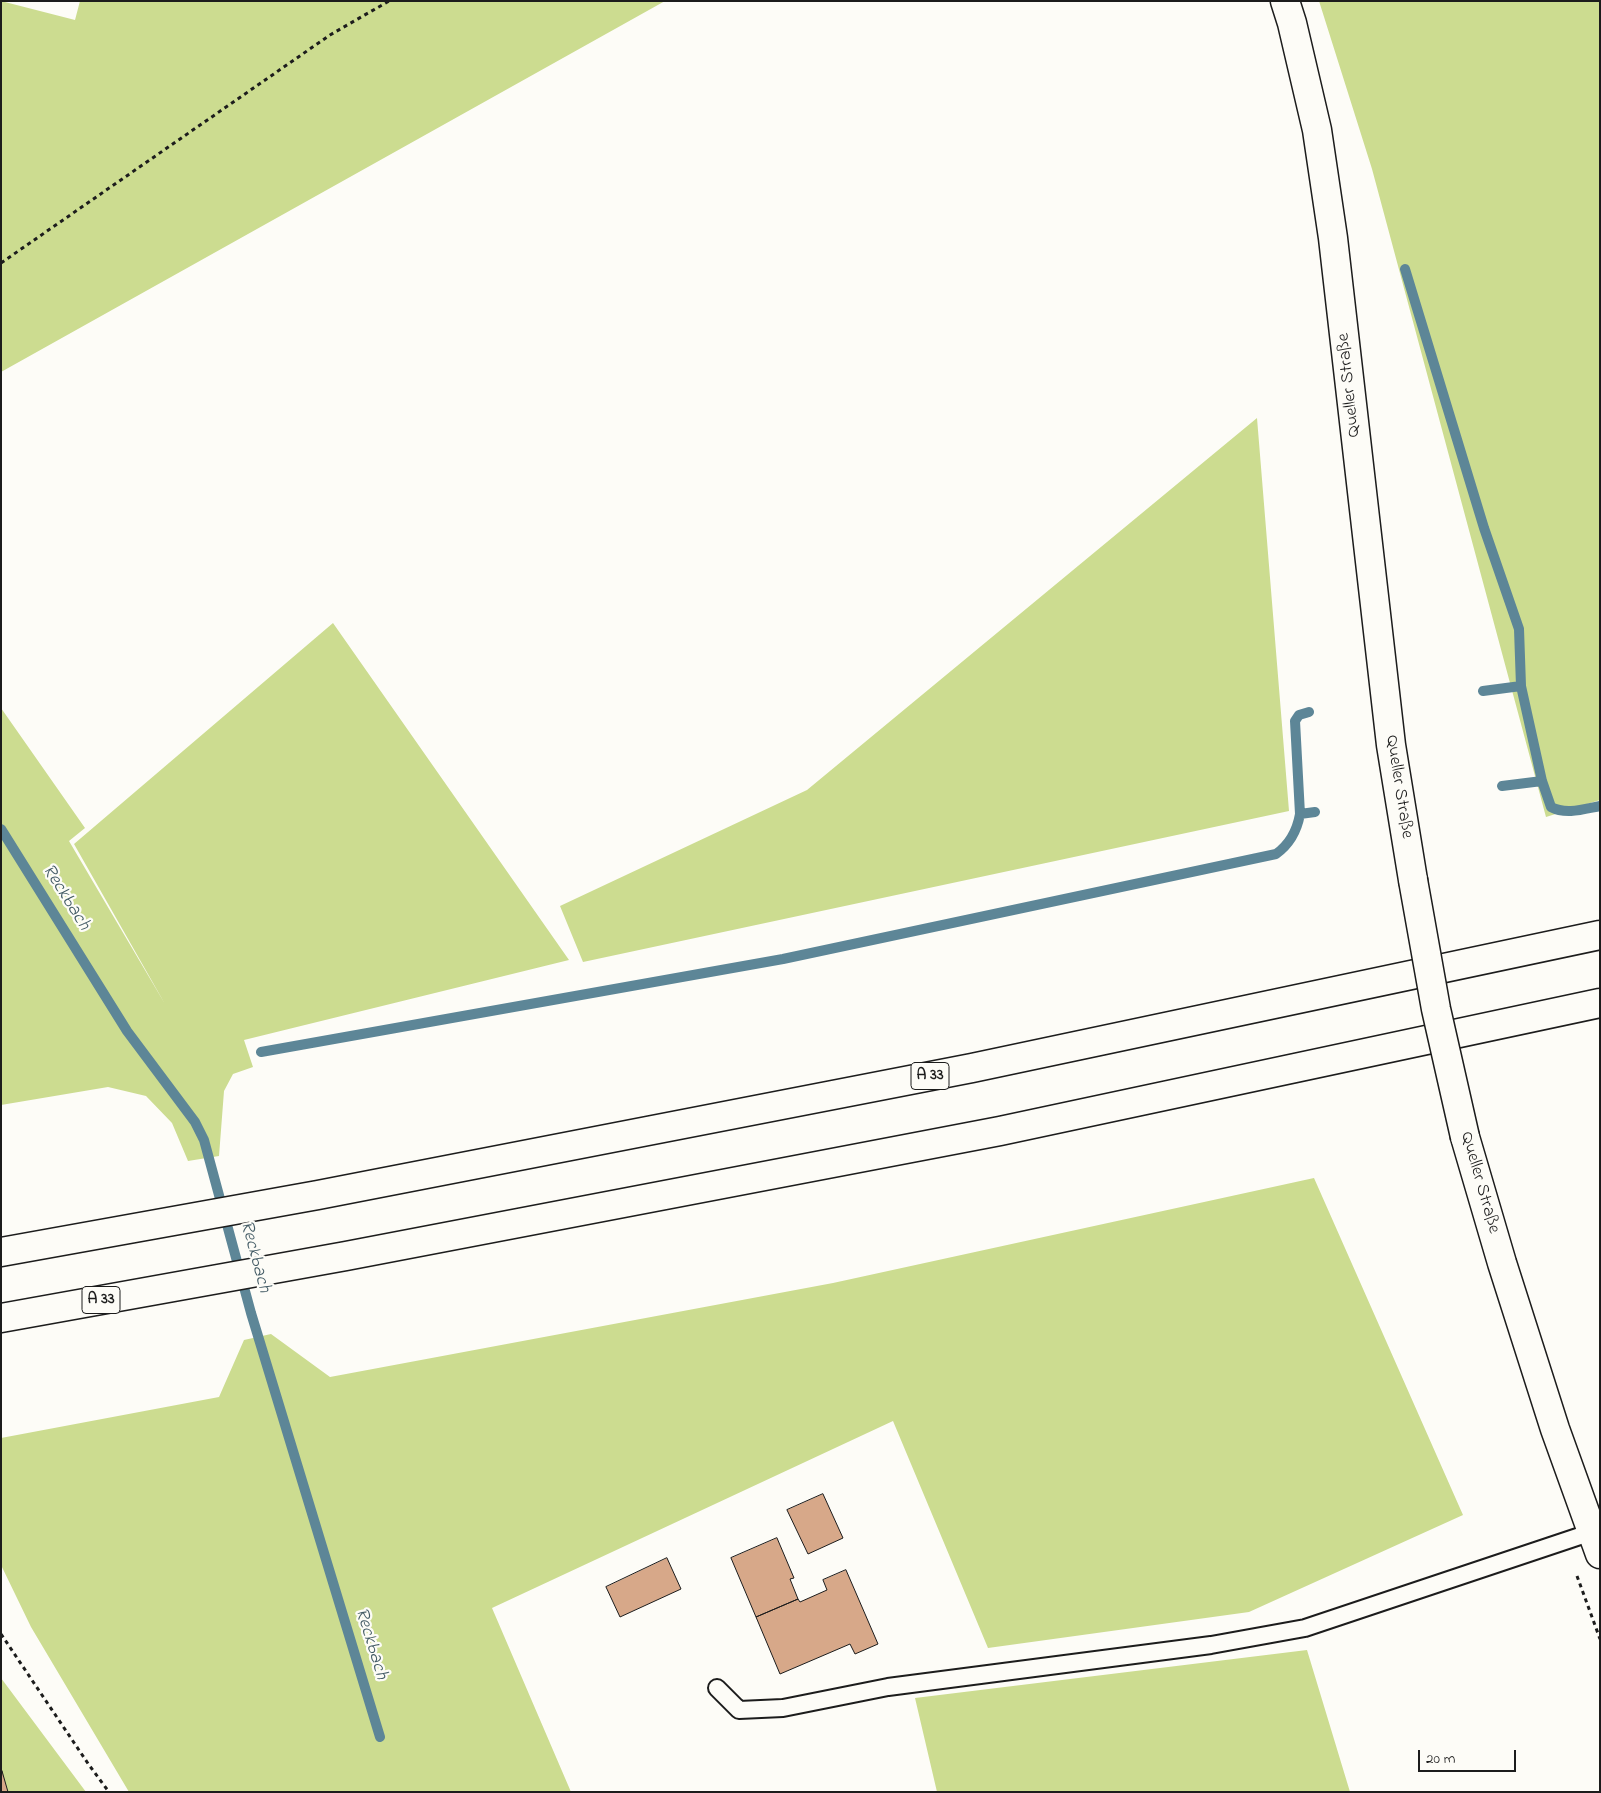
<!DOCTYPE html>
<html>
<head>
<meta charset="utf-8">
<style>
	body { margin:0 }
	#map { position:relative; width:1601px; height:1793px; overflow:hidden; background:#fdfcf7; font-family:"Indie Flower",sans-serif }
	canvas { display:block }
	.frame { position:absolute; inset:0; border:2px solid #1c1c1c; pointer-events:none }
	.scale { position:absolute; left:1418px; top:1750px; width:98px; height:22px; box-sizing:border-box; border:2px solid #1c1c1c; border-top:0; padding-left:6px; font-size:15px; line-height:18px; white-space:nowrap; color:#1c1c1c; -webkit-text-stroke:4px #fdfcf7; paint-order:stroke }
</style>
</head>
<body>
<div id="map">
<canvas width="1601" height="1793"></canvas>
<div class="frame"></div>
<div class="scale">20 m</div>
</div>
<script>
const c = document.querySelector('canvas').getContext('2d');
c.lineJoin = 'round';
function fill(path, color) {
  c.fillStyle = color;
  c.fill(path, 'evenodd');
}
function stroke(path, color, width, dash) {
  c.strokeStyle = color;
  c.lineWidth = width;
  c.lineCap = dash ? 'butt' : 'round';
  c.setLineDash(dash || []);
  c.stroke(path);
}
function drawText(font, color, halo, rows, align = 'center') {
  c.font = font + ' "Indie Flower",sans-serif';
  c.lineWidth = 4.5;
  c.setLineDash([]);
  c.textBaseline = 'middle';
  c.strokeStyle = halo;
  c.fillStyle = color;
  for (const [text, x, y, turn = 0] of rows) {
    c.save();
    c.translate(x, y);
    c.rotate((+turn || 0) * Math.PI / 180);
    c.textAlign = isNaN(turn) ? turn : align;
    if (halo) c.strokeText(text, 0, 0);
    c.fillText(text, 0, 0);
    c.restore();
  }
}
fill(new Path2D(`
	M1,1L75,20L80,1H665L1,372Z
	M1319,1H1600V800L1546,817L1372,169Z
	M1257,418L1289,811L583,962L560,906L807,790Z
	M333,623L569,960L244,1040L253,1067L233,1074L224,1091L219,1156L188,1161L172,1123L146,1096L108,1087L1,1105V708L85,828L69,841L165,1004L74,844Z
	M1314,1178L1463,1515L1249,1612L988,1648L893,1421L492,1608L571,1792H129L31,1627L1,1565V1438L219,1397L244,1340L271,1334L330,1377L833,1283Z
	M1307,1650L1350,1792H937L915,1698Z
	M1,1678L86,1792H1Z`), '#ccdc90');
stroke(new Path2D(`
	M1405,269L1484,528L1519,629L1521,686L1542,781L1551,807C1566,815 1584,809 1600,806
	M1483,691L1521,686
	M1502,786L1542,781
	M1300,814L1315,812
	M1,829L127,1031L195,1122L204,1140L251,1313L380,1737
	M261,1052L783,959L1276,854C1290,844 1297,831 1300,814L1295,721L1299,715L1309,712`), '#5d8697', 10);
const building = new Path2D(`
	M823,1494L843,1538L808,1554L787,1510Z
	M777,1538L794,1578L790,1579L798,1599L756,1617L731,1558Z
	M667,1558L681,1589L620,1617L606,1587Z
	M846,1570L878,1644L855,1654L850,1644L780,1674L756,1617L798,1599L800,1602L827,1590L823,1580Z
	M2,1771L8,1792H1Z`);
fill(building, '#d7a889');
stroke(building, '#1c1c1c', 1);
const service = new Path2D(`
	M717,1688L739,1710L783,1708L888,1687L1211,1645L1305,1628L1592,1532`);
const tertiary = new Path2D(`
	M1285,1L1292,23L1317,130L1333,238L1391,745L1413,880
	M1465,1137L1502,1263L1555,1429L1600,1554`);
const motorway = new Path2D(`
	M1,1252L318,1195L972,1068L1600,935
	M1,1318L346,1256L1000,1131L1600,1003`);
stroke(service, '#1c1c1c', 20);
stroke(tertiary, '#1c1c1c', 31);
stroke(motorway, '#1c1c1c', 31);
stroke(new Path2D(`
	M1,263L330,35L389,1
	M1577,1576L1600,1639
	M1,1634L89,1765L109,1792`), '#1c1c1c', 3, [4, 4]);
stroke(service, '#fdfcf7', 16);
stroke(tertiary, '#fdfcf7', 28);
stroke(motorway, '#fdfcf7', 28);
const tertiaryBridge = new Path2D(`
	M1413,880L1436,1009L1465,1137`);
stroke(tertiaryBridge, '#1c1c1c', 31, []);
stroke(tertiaryBridge, '#fdfcf7', 28);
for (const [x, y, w] of [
	[930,1076,38],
	[101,1300,38]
]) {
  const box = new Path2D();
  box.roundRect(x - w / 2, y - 13.5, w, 27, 4);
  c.fillStyle = '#fdfcf7';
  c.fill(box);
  stroke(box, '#1c1c1c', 1);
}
drawText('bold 16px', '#1c1c1c', null, [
	["A 33",930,1076],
	["A 33",101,1300]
]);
drawText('18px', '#1c1c1c', '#fdfcf7', [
	["Queller Straße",1350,385,-96],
	["Queller Straße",1398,787,81],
	["Queller Straße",1479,1183,74]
]);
drawText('italic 19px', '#425a64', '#fdfcf7', [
	["Reckbach",65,898,58],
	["Reckbach",254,1257,75],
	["Reckbach",370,1644,73]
]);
</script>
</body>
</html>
